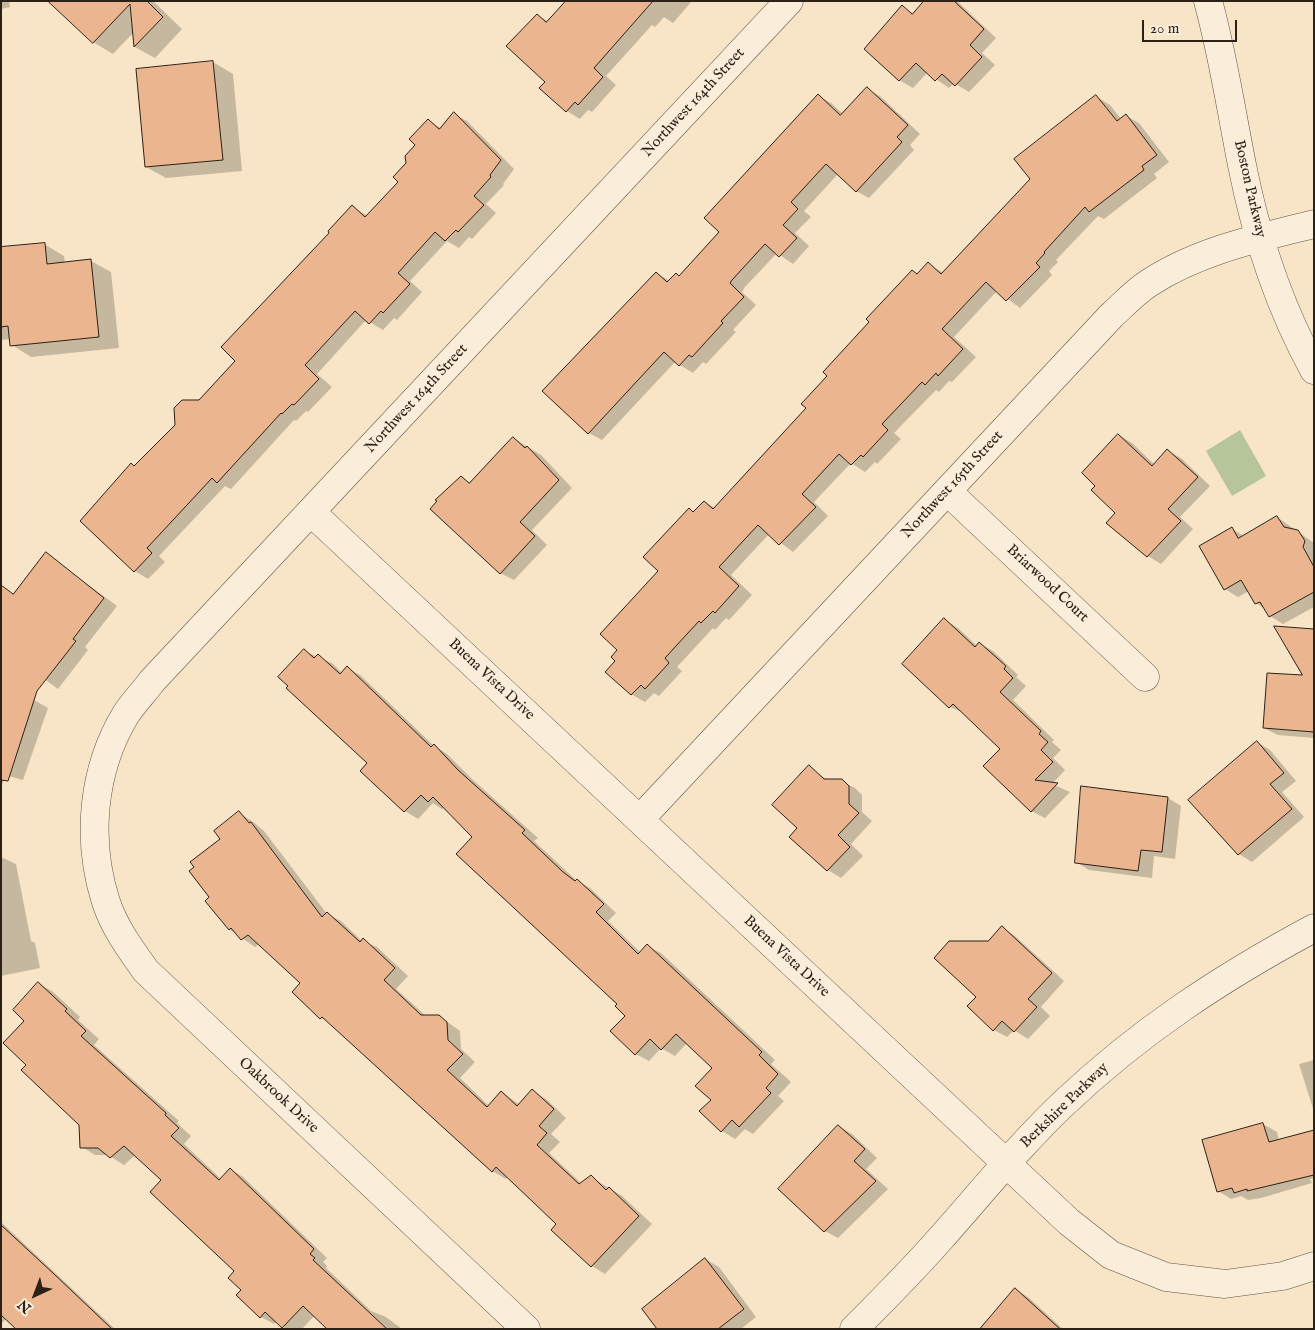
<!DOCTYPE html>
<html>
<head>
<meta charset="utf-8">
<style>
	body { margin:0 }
	#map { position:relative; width:1315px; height:1330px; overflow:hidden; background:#f8e5c7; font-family:"IM FELL English",serif }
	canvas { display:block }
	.frame { position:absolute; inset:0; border:2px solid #2b2117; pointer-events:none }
	.north { position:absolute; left:10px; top:1270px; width:50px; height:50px; -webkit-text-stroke:4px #faeedb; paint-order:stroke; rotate:223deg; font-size:14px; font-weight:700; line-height:20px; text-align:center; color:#2b2117 }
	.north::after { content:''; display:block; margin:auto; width:18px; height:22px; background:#2b2117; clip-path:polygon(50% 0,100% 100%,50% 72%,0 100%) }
	.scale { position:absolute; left:1142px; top:20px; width:95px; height:22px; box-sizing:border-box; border:2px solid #2b2117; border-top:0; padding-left:6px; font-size:15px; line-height:18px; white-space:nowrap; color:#2b2117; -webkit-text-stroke:4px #faeedb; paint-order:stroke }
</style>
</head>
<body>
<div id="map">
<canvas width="1315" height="1330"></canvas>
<div class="frame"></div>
<div class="north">N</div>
<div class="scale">20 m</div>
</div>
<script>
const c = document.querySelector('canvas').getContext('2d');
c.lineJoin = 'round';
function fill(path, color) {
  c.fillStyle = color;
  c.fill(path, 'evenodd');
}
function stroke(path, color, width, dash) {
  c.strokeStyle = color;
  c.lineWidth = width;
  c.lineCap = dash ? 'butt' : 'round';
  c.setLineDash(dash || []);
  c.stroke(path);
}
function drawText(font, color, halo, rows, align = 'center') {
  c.font = font + ' "IM FELL English",serif';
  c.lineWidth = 4.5;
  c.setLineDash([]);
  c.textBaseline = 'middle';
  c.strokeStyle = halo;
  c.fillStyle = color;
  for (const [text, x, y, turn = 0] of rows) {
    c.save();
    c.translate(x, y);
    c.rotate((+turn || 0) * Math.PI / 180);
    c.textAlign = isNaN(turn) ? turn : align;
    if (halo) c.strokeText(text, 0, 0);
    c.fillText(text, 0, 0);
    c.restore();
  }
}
fill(new Path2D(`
	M1240,430L1266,476L1232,496L1206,451Z`), '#b7c69a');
fill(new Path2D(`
	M1,1H9L10,7L1,9Z
	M52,1H153L182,29L155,58L135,47L134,32L113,54L93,42Z
	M567,1H692L673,23L664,17L655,27L652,25L606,76L616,85L592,112L588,110L580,119L567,111L541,88L547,82L537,15L549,22Z
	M926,1H957L996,38L982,53L995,65L969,92L954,83L949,88L927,73L913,88L899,80L903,7L914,14Z
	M213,62L233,74L242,171L166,178L146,167L137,70Z
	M867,89L880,96L920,134L910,145L914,150L869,198L856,191L838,174L804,211L811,217L795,233L809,246L793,264L777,253L745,287L742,292L756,305L733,330L736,332L706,364L703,362L693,373L675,362L602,440L589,433L656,273L670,281L679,277L721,232L818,96L831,103L843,114Z
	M1097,97L1110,105L1121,119L1126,116L1139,123L1169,162L1154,174L1157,178L1104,219L1098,216L1056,260L1058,262L1049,271L1052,275L1020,308L997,291L954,337L976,357L952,382L949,381L939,392L936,390L894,433L901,439L877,464L875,462L865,472L851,463L814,502L828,516L793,552L769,534L731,575L752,595L729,620L726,618L715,630L713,628L677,667L682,671L659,696L654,693L645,702L631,694L617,661L619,650L660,571L695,513L705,502L715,508L807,408L928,264L944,273L1032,179Z
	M454,114L467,121L514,169L503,184L504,185L486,204L496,213L472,239L469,237L459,248L447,241L410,281L422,292L397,320L394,318L383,330L366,320L317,374L332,387L308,412L306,411L296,421L294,420L231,489L225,486L159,556L165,562L148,579L135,571L81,521L131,464L135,467L237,360L352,207L368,216L399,182L428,121L441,128Z
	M44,244L64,256L65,263L91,261L111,272L119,348L31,357L12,345L11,339L1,340V248Z
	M1119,435L1132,443L1155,465L1168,451L1181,458L1210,486L1180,517L1193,529L1161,564L1148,556L1097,486Z
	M513,438L541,455L572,488L532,530L547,545L514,580L500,573L461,477L471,483Z
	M1277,517L1314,543V607L1283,624L1270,616L1265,609L1256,603L1249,591L1238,597L1225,589L1232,529L1244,536Z
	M46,554L117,606L85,647L88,650L58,689L1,647L14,595Z
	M945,620L958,628L977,646L979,643L993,651L1018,675L1016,677L1026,686L1013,700L1054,740L1052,742L1061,750L1053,758L1065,770L1052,784L1070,792L1045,818L1031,811L1002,749L964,713L950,707L904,664Z
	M1314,630V738L1278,735L1264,728L1305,677Z
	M304,651L332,663L342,673L347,668L360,675L434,746L447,754L472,779L538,838L534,841L577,881L590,888L616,913L608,921L641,953L647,946L661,953L775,1060L771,1064L791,1082L778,1096L784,1101L753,1134L745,1129L735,1139L722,1131L712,1100L714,1068L687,1043L675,1056L661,1048L649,1061L636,1054L626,1015L619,1004L474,837L444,807L442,809L433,803L418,819L405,811L362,771L369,763Z
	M1,690L34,700L48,708L23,780L5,775L1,789Z
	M1257,742L1270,750L1296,781L1282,792L1304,817L1252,862L1239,854Z
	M809,767L829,781H841L855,788L862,795V812L872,821L851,844L863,856L841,878L828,870L790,837L799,828Z
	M1082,788L1168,798L1181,806L1175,859L1154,856L1152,878L1089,870L1076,862Z
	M239,813L252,821L264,831L327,914L341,921L362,941L377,947L408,976L396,989L426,1016H439L460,1031L461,1049L475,1062L460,1078L489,1106L502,1092L520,1105L533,1091L546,1099L566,1118L551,1134L560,1142L549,1153L582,1184L591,1177L604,1185L622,1196L652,1224L605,1274L592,1266L552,1230L558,1224L508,1176L506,1179L492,1171L332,1024L321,1018L302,983L259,944L255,947L229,929L211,898L222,839Z
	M1,857L16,864L31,941L35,943L40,968L1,976Z
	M1002,928L1015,936L1064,981L1041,1007L1050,1016L1028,1039L1014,1030L1007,1037L994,1030L989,942Z
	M39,984L52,991L80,1017L78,1020L99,1039L94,1045L179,1121L177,1123L191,1136L184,1144L221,1179L230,1169L243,1177L327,1258L323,1262L327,1266L326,1268L371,1311L386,1317L402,1329H329L315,1315L302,1329H286L277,1321L274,1324L261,1317L238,1295L243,1290L236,1271L163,1180L135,1155L124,1165L108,1155H95L82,1147L80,1124L28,1065L26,1021Z
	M1314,1060V1112L1299,1064Z
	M1263,1124L1277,1132L1279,1141L1314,1131V1178L1310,1179L1312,1183L1261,1198L1248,1200L1241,1196L1231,1199L1218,1191Z
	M839,1126L852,1134L877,1158L866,1169L888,1189L838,1238L825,1231Z
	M1,1222L115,1329H18L7,1318L1,1324Z
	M705,1259L719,1267L756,1317L741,1329H658Z
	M1015,1289L1028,1297L1063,1329H979Z`), '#0003');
const building = new Path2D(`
	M48,1H147L163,17L134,47L130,4L93,43Z
	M566,1H653L594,68L603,77L578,105L575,102L566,112L539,88L545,82L506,46L537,14L546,22Z
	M924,1H954L984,29L970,45L982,57L955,86L942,74L935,81L916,63L899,81L864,49L902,5L912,14Z
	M213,61L223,160L145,167L136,69Z
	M867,87L908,125L897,137L902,142L856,192L826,164L791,202L798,209L783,225L797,238L779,257L765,244L732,280L730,283L744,297L721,321L723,323L692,357L689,355L679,366L664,352L588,434L542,391L656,272L667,282L676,273L679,276L719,232L704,218L818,94L840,115Z
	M1096,95L1117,121L1126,114L1157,155L1142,166L1144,170L1089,212L1085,207L1044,252L1045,253L1036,263L1040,267L1006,301L986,282L942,329L963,349L938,376L936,373L925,385L922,382L882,424L888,430L863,457L861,455L851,465L839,454L802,494L816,507L779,545L758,525L719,567L739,586L715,613L713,611L701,623L699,621L665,658L669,663L645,689L641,685L631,695L605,672L615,661L611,657L617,650L600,634L658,571L643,557L689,508L693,512L704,501L713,509L806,408L801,404L827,376L823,372L869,322L866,319L912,270L917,274L928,262L941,274L1030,179L1014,159Z
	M454,112L501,160L490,175L491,177L474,196L484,205L458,232L456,230L445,241L435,232L398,273L410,284L383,313L381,311L369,324L355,311L305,365L319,379L294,405L292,404L282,414L281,413L217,483L212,478L200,491L147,548L152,553L134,572L80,521L131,463L134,466L175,425L174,408L182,400H199L235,361L221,347L329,233L328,231L352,205L365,217L398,182L393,177L406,163L405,156L415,145L409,139L428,119L439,129Z
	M45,243L47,264L91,259L99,337L10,346L8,326L1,327V247Z
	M1118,434L1152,466L1167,449L1198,477L1168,509L1181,521L1147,557L1106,523L1115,513L1091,490L1095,486L1082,473Z
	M513,437L525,448L527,446L559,480L520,522L535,536L500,574L430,509L437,501L435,500L461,476L469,483Z
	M1277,516L1284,527L1298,530L1305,541L1303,547L1314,567V592L1269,617L1260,602L1255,604L1241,580L1224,590L1199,546L1232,527L1238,538Z
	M46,552L104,598L73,639L76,641L37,691L8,781L1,780V585L13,594Z
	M944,618L975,647L979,642L1006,666L1004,669L1013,678L1000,692L1041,731L1039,734L1048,742L1041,750L1053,762L1035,780L1058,783L1031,812L983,766L1000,749L953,704L949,708L902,664Z
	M1274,626L1314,629V732L1263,728L1267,673L1302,675Z
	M304,649L314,658L318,654L340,674L347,666L431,747L434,744L458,770L525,830L522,833L563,872L575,881L577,879L604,904L596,912L638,954L647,944L762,1052L759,1055L778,1074L766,1088L771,1093L739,1127L732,1120L721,1132L699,1111L711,1100L695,1086L712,1068L676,1034L661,1050L650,1039L635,1055L610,1031L625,1016L615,1006L617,1004L456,854L472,837L433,797L428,802L421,795L404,812L360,771L367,763L286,688L288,686L278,677Z
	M1257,741L1284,773L1270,784L1292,809L1238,855L1188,800Z
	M809,765L824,779H842L849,786V804L859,813L838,835L850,847L827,871L789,837L797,828L772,805Z
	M1081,786L1168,797L1162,852L1141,850L1138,871L1075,863Z
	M239,811L249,823L251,822L322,917L327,912L360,942L363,938L395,968L384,980L421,1015H439L447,1022L448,1040L463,1054L447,1070L487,1107L501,1091L517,1106L532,1089L554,1109L539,1126L547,1133L537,1145L579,1184L591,1175L606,1190L609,1187L639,1216L591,1267L551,1230L556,1224L533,1202L496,1167L492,1172L322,1017L320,1019L292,992L300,983L248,935L241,940L231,928L229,930L205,901L209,897L189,871L194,867L190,862L220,839L214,831Z
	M1002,926L1052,973L1028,999L1037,1007L1014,1032L1002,1021L993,1031L967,1006L976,997L934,958L949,941H988Z
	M38,982L67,1009L65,1011L86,1031L81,1036L166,1113L165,1115L179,1128L171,1136L219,1180L230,1168L314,1249L310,1254L315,1258L313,1260L387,1329H327L303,1306L282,1328L265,1312L260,1318L236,1295L241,1290L228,1278L234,1271L150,1192L161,1180L124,1146L110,1158L98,1148H80L79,1125L21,1070L26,1065L3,1043L24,1021L13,1010Z
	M1263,1123L1269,1142L1314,1130V1175L1247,1191V1189L1234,1193L1232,1188L1217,1192L1202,1140Z
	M838,1125L865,1149L854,1161L876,1181L824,1232L778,1189Z
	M1,1225L54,1274L112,1329H16L1,1315Z
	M705,1258L744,1309L718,1329H657L642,1309Z
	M1015,1288L1060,1329H980Z`);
fill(building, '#ebb58f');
stroke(building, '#2b2117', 1);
const minor = new Path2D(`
	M1208,1C1223,55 1231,110 1242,165C1256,236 1279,306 1314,370
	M948,492L1145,677
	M311,512L1069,1222L1111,1255L1166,1277L1225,1284L1283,1276L1314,1266
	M640,819L1111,316C1123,305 1135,292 1149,283C1198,251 1258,238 1314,224
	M526,1329L146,971C131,950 114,927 106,902C86,840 92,770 126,714C134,702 144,692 152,681L789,1
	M854,1329C884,1299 913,1270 941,1238C981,1193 1019,1146 1063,1104C1140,1031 1221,978 1314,928`);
stroke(minor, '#5e5243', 29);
stroke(minor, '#faeedb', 28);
drawText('15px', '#2b2117', '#faeedb', [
	["Northwest 164th Street",694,103,-47],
	["Boston Parkway",1249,189,77],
	["Northwest 164th Street",417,399,-47],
	["Northwest 165th Street",953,485,-47],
	["Briarwood Court",1047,584,43],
	["Buena Vista Drive",491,680,43],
	["Buena Vista Drive",786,957,43],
	["Oakbrook Drive",278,1096,43],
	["Berkshire Parkway",1065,1106,-44]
]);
</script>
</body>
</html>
